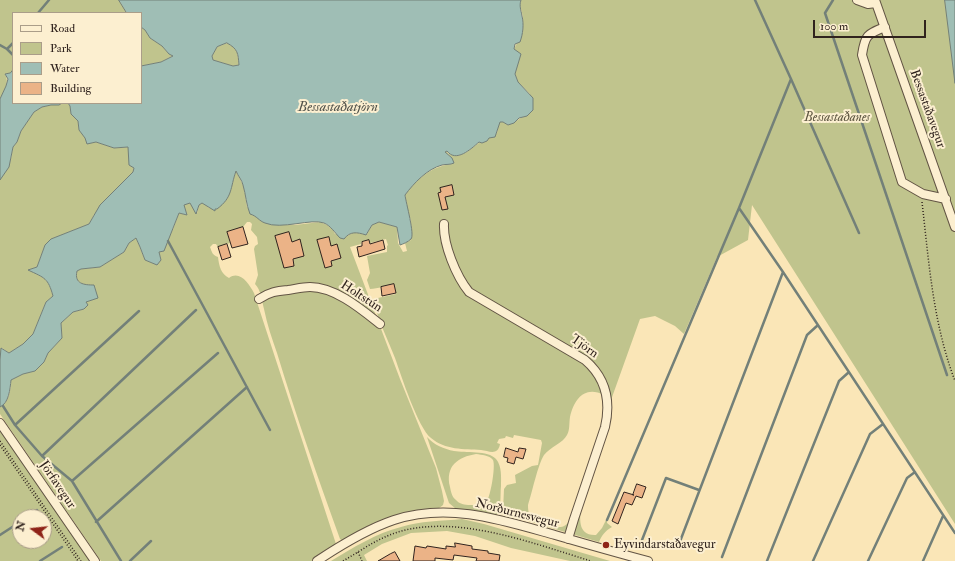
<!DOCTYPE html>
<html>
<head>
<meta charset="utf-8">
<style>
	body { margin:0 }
	#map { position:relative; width:955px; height:561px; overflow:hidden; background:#fae6b7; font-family:"IM FELL Double Pica",serif }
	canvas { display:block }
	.legend { position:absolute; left:12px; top:12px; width:130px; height:92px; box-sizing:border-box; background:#fcefd0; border:1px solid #aa9d89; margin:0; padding:5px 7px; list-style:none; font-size:12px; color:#30231e }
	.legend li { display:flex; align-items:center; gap:8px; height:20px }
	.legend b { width:20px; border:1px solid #aa9d89 }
	.north { position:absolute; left:12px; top:509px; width:40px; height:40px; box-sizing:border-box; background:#fcefd0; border:1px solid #aa9d89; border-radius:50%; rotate:285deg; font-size:11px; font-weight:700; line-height:16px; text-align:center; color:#30231e }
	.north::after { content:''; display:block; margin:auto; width:14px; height:18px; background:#8f2418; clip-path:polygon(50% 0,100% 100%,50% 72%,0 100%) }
	.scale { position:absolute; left:813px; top:20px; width:113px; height:18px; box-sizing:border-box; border:2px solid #30231e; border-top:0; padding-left:5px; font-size:12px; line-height:14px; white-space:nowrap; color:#30231e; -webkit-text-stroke:3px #fcefd0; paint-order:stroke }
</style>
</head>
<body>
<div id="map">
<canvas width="955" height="561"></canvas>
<ul class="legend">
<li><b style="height:5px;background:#fcefd0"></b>Road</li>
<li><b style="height:11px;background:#c0c48d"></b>Park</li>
<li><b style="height:11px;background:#9fbeb5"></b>Water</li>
<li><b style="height:11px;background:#ebb387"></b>Building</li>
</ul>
<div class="north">N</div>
<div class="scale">100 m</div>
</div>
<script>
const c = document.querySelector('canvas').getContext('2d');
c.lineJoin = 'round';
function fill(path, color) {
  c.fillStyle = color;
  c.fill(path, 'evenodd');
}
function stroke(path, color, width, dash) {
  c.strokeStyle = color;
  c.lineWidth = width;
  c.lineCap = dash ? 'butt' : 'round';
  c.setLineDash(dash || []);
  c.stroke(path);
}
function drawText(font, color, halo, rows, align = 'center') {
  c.font = font + ' "IM FELL Double Pica",serif';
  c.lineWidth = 4;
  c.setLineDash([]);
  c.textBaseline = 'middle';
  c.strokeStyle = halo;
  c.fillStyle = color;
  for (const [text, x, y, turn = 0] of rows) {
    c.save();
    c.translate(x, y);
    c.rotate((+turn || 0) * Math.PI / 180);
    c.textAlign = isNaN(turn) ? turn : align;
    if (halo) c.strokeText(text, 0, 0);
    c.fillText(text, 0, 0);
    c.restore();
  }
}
fill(new Path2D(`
	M0,0H119L127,13H13V70L10,73L5,74C10,83 4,90 0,99Z
	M521,0H955V524L752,205L748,240L717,257L684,334L675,326L655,316L640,319L611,400L604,378L593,364L463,287L593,369L604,395C585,385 574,399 570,417C569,423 570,430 567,435C563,443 550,447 544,455C538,464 532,493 528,505C528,509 528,513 531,517C535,522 555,528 561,527C567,526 570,520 572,516L569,528L565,532L505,514L503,511L504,489L507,485L516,483L515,475L532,466L538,465L542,443L541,440L514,435L513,438L506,436L505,438L499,439L497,443L500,444C498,456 489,451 481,450C464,449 445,450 431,438C418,428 401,375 395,358C388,340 379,322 374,303V301L378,298L396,294L394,284C386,285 378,289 370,289L367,280L370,273L367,256L387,252V246L388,245L386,239L370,243L369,240L361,242V244L350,247L400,379L436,468L442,491L444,501L443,505L438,509L343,541L340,539C318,478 296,416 277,353C272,339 267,324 264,309C262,301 261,290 255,284L258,275L254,249L255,246L258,244L257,237L251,230L252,224L250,222H247L243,227L227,232L230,243L218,247L216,244H213L210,247C212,252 212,255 218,257C219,266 221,274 229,278C240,270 249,284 254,293L336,544L334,548L315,561H101L0,414V407C9,403 11,389 11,380L23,374L35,371L44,362L48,353L62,338L61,323L73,312L85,309V302L97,298L94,286C84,285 74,284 77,271L81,269L100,267L124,252L129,243L136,238L145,260L153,263L161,260L159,252L173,229L179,213L187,215L183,205L190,203L197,213L199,205L202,203L207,205L209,208H216L230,191L236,171L244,187L247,207L265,223L295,225L320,222L327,225L333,230L335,234L347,236L354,232L367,234L372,225L379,222L397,227L398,243L403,252L407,251L405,243L411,240V221L407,210L405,195C416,179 432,166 452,164V158L445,152L446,151L449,154L458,156L467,152L480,142L497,133L498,124L500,122H503L508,125C515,123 519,118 525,116L530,94L518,82L515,74L514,49L523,31V17L520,5Z
	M141,27L145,30L150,38L162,46L169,54L174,55L161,62L141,66Z
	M227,43C239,49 237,53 239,65L233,66L213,60L212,56L217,47Z
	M62,103H68L70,106L71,114L78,121L79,130L90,143L96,142L114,148L129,147V164L134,167L133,172L94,215L89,224L52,239L45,245L37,267L29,270C45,278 48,278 53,296L46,302L33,334L23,344L9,353L2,348L0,360V180L11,158L13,147L17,142L21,131L34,112L42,107L51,105H59Z
	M0,431L41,488L90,561H0ZM20,517H44V541H20Z
	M427,437C434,445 444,449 454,451C465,453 488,450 496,459C502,466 501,477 501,486C500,495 502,508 496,516L456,509L449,503ZM476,454C482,455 489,455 493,460C496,466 490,501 485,504C481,507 474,505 470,505C465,505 459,504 456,500C452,497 451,492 450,487C445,466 458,457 476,454Z
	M581,505C580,518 577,536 596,535L602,528L607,518V523L612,527C605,531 602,535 599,542L572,534Z
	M462,519L484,524L610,561H570L511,548L475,536L447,531L411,533L382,544L364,555L367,561H331C353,548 376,533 401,527C420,521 442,521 462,519Z`), '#c0c48d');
const water = new Path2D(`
	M119,0H521C519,6 521,10 522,16C524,24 523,34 520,42L515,44L514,49L521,54L515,74L518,82L533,98V110L527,116L519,118L514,123L508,125L503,122H500L495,137L489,138L487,141L482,143L479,142C471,149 456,163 447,151L445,152L452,158L454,163C450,165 446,164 442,165C427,169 414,183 405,195C406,203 415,235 411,239C408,242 403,244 400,245L397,227L379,222L372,225L366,235C357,232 350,231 344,239L340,238C335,233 331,226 324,223C312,218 281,230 265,223C259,221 257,216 250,214C246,204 246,195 243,185C242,180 238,176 236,171C230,188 233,197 217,209H215V211L202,203L199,205L196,214L190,203L184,205L187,215L179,213L164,251L159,252L161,260L157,265L145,260L140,247L136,238L129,243L124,252L100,267L81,269L77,271C74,284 84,285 94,285L98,298L86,302L88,305L84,309L73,312L61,323L62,338L48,353L44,362L35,371L23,374L11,380C10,389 9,403 0,407V360L1,348L9,353L23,344L33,334L46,302L53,296C48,278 45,278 28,270L37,267L45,245L51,239L89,224L100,205L133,172L134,168L129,165L128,147L114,148L96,142L87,144L85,138L79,130L78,121L71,114L70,106L68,103H141V66L161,62L173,56L169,54L162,46L150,38L145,30L141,27V13H127ZM227,43C238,49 238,53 239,65L233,66L213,60L212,56L217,47Z
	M945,0H955V83Z
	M13,70V103H62L59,105H51L42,107L34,112L21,131L17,142L13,147L9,167L0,180V99L6,86L8,79L5,74L10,73Z`);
fill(water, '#9fbeb5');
stroke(water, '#738079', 1);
stroke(new Path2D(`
	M755,0L791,79L739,208L783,272L955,533
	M833,0L825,13L947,375
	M38,13L49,0
	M0,45L7,49L13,55
	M7,49L13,43
	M791,79L859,233
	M168,241L270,430
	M3,406L15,425L42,456L72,481L121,561
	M15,425L139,311
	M42,456L196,310
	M72,481L218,353
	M27,517L37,510
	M607,520L739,208
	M96,522L247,387
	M0,535L20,522
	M642,540L666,478L699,490
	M679,544L783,272
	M722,557L807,335L818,325
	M40,561L62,547
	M130,561L151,541
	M767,561L839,381L849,372
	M813,561L870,434L883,424
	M868,561L907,478L915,472
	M923,561L943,516`), '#738079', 2.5);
const building = new Path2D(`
	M452,185L454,195L445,197L448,209L442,210L438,193L441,192L440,188Z
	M243,227L248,244L232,248L227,232Z
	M289,232L292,242L300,239L304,256L293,259L294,266L284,268L275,236Z
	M329,237L331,246L337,244L341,258L331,261L332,266L325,268L317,240Z
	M369,240L370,244L383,240L385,249L359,257L357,247L362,246V242Z
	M227,244L231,257L222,260L218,247Z
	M394,284L396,293L382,296L381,287Z
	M506,448L518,452L519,448L526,449L523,459L516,457L514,464L507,462L508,458L504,457Z
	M637,484L646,487L642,498L636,496L632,505L626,503L618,524L612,521L624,492L634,495H633Z
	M455,543L472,546V549L488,551V553L500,555L499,561H476L477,558L454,555L453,560L435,558V561H413L415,546L426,548L427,546L446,549V546L455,547Z
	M395,552L400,561H378L390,554Z`);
fill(building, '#ebb387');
stroke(building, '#30231e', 1);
const minor = new Path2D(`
	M857,0L868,4L876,3
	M875,0L955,227
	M885,27C867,34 865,35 862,55L902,182L923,194L946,199
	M444,224C443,244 456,276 469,292L585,360C606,378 611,401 605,427L574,519L568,539
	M259,299C269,292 277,291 288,290C295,289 303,287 310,287C335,287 361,309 380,324
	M0,423L95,561
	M317,561C341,545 367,529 394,520C449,502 502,520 555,535C586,544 617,553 648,561`);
stroke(minor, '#625444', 10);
stroke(new Path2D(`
	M922,202C929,263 933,323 955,381
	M0,441L81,561
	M0,445L78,561
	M358,552L362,561
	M343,561C357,553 371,543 385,537C446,509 531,543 591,561`), '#30231e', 1.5, [1, 2]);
stroke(minor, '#fcefd0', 8);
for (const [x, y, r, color] of [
	[606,545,4,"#8f2418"]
]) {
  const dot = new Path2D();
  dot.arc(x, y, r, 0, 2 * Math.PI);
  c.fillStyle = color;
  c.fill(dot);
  stroke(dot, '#fcefd0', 1.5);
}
drawText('13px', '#30231e', '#fcefd0', [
	["Bessastaðavegur",927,109,70],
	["Holtstún",361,297,33],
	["Tjörn",584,347,35],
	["Jörfavegur",57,485,56],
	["Norðurnesvegur",517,514,14]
]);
drawText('italic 13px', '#5b533f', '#fcefd0', [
	["Bessastaðanes",837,118]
]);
drawText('13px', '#30231e', '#fcefd0', [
	["Eyvindarstaðavegur",614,545]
], 'left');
drawText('italic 14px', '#51524b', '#fcefd0', [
	["Bessastaðatjörn",338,108]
]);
</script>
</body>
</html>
